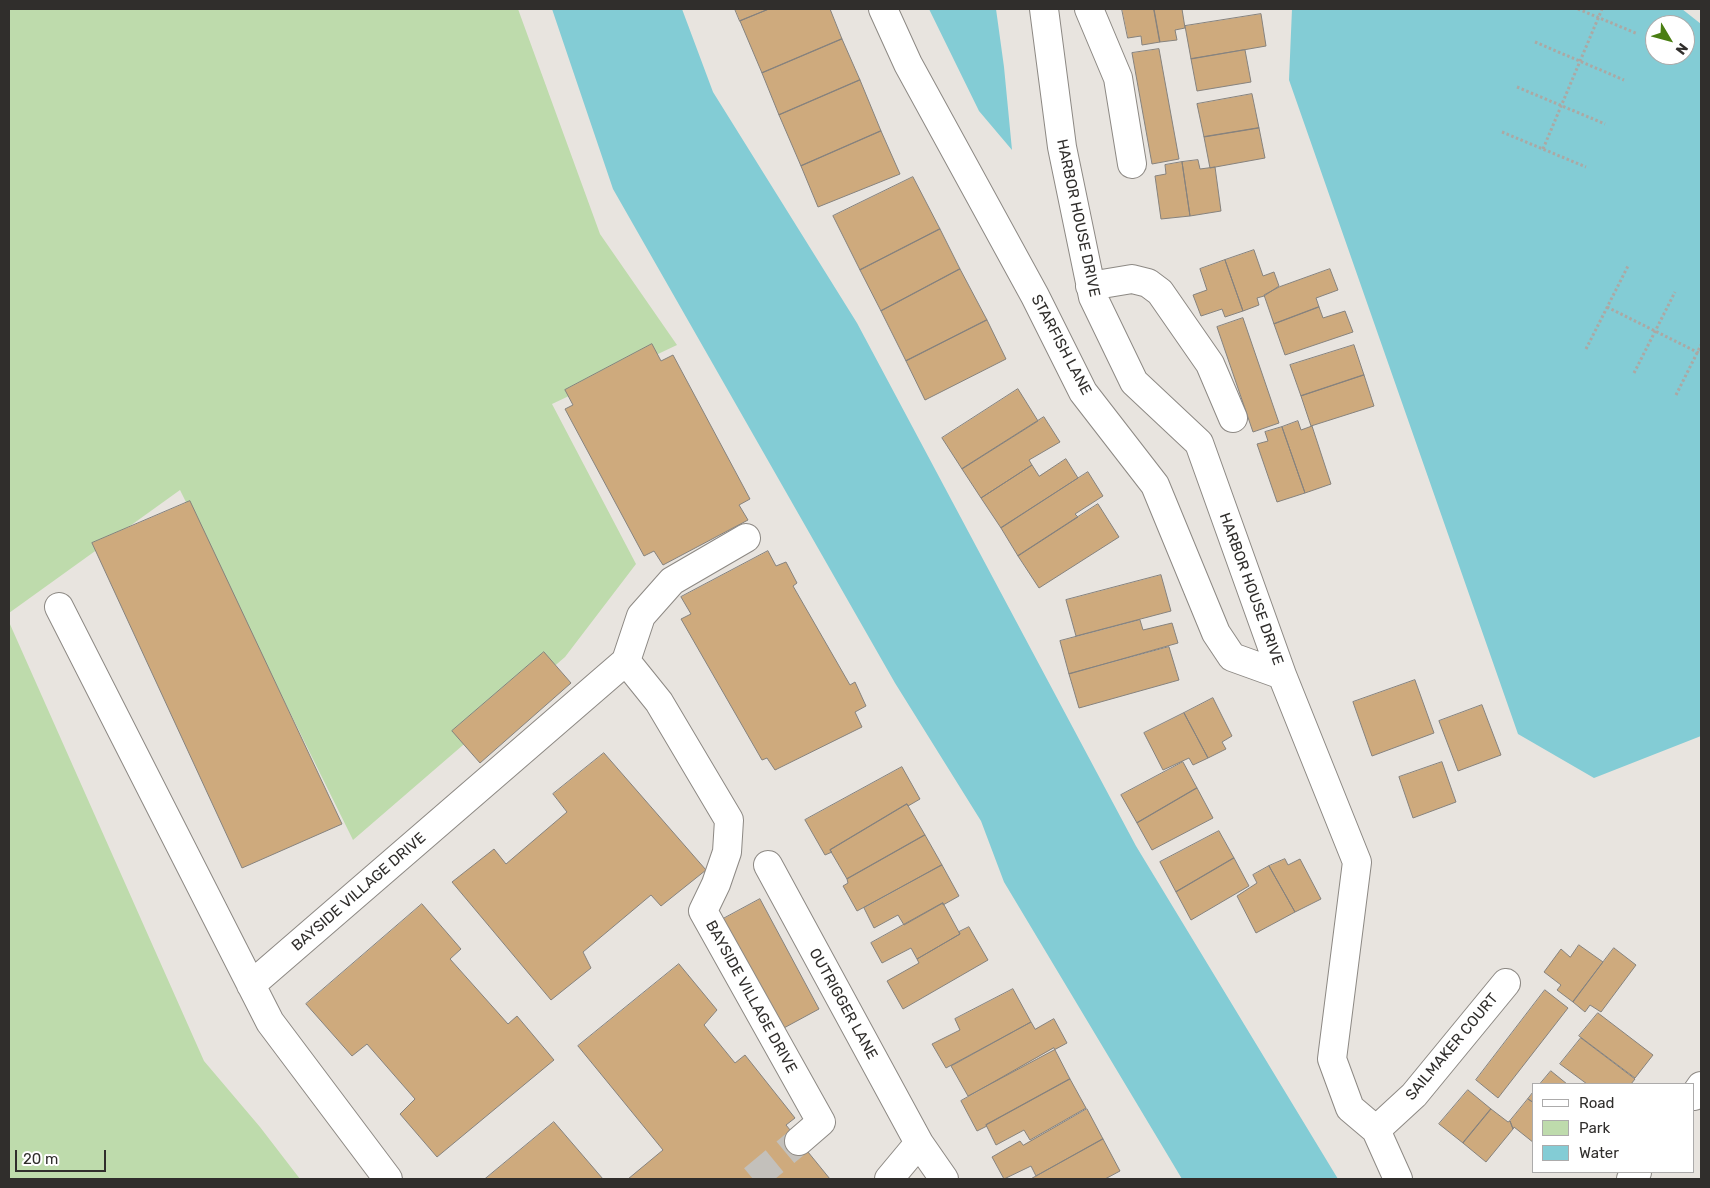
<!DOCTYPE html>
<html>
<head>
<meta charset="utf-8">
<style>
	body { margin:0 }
	#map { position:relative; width:1710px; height:1188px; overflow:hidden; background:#e8e4df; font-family:Rubik,sans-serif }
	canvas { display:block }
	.frame { position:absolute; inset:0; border:10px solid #302e2c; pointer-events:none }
	.legend { position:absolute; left:1532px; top:1083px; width:162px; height:90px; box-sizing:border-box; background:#fff; border:1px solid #acabab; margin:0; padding:6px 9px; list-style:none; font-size:15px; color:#302e2c }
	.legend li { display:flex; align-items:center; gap:10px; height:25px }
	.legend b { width:25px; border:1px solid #acabab }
	.north { position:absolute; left:1645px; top:15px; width:50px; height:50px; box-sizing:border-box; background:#fff; border:1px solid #acabab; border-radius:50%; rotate:127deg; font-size:14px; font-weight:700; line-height:20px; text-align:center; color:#302e2c }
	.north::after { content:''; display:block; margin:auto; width:18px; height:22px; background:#497e12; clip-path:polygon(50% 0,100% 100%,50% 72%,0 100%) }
	.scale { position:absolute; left:15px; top:1150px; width:91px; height:22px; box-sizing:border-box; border:2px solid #302e2c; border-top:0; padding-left:6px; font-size:15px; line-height:18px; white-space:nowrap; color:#302e2c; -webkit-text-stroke:4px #fff; paint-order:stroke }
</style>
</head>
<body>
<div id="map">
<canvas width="1710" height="1188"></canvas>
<div class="frame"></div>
<ul class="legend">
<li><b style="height:6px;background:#fff"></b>Road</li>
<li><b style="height:14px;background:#bedbac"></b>Park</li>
<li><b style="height:14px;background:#83ccd5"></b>Water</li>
</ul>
<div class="north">N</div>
<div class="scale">20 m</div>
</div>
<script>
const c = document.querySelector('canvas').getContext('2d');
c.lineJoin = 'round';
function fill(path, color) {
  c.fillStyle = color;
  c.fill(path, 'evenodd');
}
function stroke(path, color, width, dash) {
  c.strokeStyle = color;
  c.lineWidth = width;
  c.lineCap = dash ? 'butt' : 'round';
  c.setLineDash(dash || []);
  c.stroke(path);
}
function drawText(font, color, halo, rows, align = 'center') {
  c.font = font + ' Rubik,sans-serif';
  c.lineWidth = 5;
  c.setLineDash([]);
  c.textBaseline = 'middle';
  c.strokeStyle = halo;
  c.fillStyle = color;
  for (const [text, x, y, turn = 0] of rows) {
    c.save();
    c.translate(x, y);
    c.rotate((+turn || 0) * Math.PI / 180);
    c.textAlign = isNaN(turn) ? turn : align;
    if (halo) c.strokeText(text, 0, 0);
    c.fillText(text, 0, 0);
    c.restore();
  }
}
fill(new Path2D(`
	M9,9H518L600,234L677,345L552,404L636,564L565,657L353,840L180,490L9,613Z
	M9,622L204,1061L260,1127L300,1179H9Z`), '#bedbac');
fill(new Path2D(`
	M552,9H682L713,92L857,323L1136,846L1338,1179H1182L1004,882L981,821L895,683L613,189Z
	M929,9H996L1004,67L1012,150L979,111Z
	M1292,9H1682L1701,24V736L1594,778L1518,734L1289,80ZM1655,25H1685V55H1655Z`), '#83ccd5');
const building = new Path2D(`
	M735,9H769L740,21Z
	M769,9H830L842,39L762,73L740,21Z
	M1122,9H1154L1160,42L1142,45L1141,36L1128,38Z
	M1154,9H1182L1185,28L1175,30L1177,40L1160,42Z
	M1261,14L1266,46L1191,59L1185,26Z
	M842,39L860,80L779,115L762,73Z
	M1159,49L1179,159L1152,164L1132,53Z
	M1245,50L1251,82L1197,91L1191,59Z
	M860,80L881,131L801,166L779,115Z
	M1252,94L1259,128L1204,137L1197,104Z
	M1259,128L1265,158L1210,168L1204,137Z
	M881,131L900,174L818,207L801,166Z
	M1198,160L1200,169L1215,167L1221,211L1190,216L1182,162Z
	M1182,162L1190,216L1161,219L1155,176L1166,174L1165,165Z
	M913,177L940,229L860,270L833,216Z
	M940,229L960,269L881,311L860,270Z
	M1254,250L1263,276L1274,272L1279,286L1264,296L1257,298L1259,305L1243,311L1225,260Z
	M1225,260L1243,311L1225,317L1222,309L1201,316L1193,295L1207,290L1200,269Z
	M960,269L987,320L906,361L881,311Z
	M1330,269L1338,290L1316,298L1319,307L1274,324L1264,295L1279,287Z
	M1319,307L1323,318L1345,311L1353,332L1285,355L1274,324Z
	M1243,318L1279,423L1253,432L1217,327Z
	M987,320L1006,359L925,400L906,361Z
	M652,344L661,361L673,355L750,499L739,505L748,520L663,565L654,551L644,556L565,409L573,405L565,390Z
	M1354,345L1364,375L1301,396L1290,365Z
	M1364,375L1374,406L1311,426L1301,396Z
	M1018,389L1038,421L962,469L942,438Z
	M1044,417L1060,442L1029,460L1032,465L981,498L962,469Z
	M1298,421L1301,430L1312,426L1331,484L1305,493L1282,427Z
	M1282,427L1305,493L1277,502L1257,444L1268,441L1265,432Z
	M1066,459L1078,478L1001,528L981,498L1032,465L1039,476Z
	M1088,472L1103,496L1075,514L1078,517L1018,556L1001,528Z
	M190,501L342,824L242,868L92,543Z
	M1098,504L1119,537L1039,588L1018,556Z
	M768,551L776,566L786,562L797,583L793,586L850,685L855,682L866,706L855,712L862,727L775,770L767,758L762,760L681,619L691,614L681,597Z
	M1161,575L1171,611L1076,636L1066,600Z
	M1140,620L1143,630L1172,623L1178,643L1069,674L1060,641Z
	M1169,647L1179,680L1079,708L1069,674Z
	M544,652L571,683L480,763L452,731Z
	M1415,680L1434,733L1372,756L1353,702Z
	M1213,698L1232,736L1222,742L1226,749L1208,758L1184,713Z
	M1482,705L1501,755L1458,771L1439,721Z
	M1184,713L1208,758L1193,765L1189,758L1163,770L1144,733Z
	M604,753L706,870L661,906L651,895L583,952L591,968L551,1000L452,882L494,849L506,864L567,812L553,794Z
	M1183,762L1197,788L1137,823L1121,795Z
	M1442,762L1456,802L1413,818L1399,777Z
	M902,767L920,799L908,806L907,804L830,850L832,852L825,855L805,820Z
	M1197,788L1213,818L1152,850L1137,823Z
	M907,804L925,835L847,879L830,850Z
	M1219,831L1234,858L1176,892L1160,862Z
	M925,835L942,865L857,911L843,886L848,883L847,879Z
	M1234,858L1249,886L1191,920L1176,892Z
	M1285,859L1288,865L1300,859L1321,899L1295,912L1269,866Z
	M942,865L959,896L943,905V903L904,925L898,915L874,928L864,908Z
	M1269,866L1295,912L1256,933L1237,896L1257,883L1253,875Z
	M760,899L819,1009L782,1029L723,919Z
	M943,903L960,934L917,959L911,948L882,963L871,943Z
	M422,904L461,949L450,959L508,1024L517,1016L554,1060L437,1157L400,1114L415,1099L367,1044L352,1056L306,1004Z
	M969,927L988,960L903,1009L887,981L919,963L917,959L960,934L959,932Z
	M1579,945L1603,962L1573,1002L1557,990L1561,985L1544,972L1561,949L1570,957Z
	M1614,948L1636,965L1601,1012L1590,1005L1585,1012L1573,1002Z
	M679,964L717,1010L704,1025L735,1063L745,1055L795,1118L786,1125L830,1179H628L663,1150L578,1046Z
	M1013,989L1031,1022L946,1068L932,1044L960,1030L955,1019Z
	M1545,990L1568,1008L1498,1098L1476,1080Z
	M1598,1013L1653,1055L1635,1078L1579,1036Z
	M1054,1019L1067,1043L968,1096L951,1066L1031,1022L1035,1029Z
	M1581,1038L1635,1079L1631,1084H1587L1560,1064Z
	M1054,1048L1070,1079L986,1125L987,1126L977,1131L961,1101Z
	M1551,1071L1567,1084H1540Z
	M1070,1079L1086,1108L1030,1140L1024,1130L996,1145L986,1125Z
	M1468,1090L1491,1109L1463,1143L1439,1124Z
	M1534,1091V1103L1528,1099Z
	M1528,1099L1534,1103V1143L1514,1127L1513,1129L1510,1121Z
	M1087,1109L1103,1139L1036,1176L1031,1166L1004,1179L992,1157L1020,1141L1023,1145Z
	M1491,1109L1508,1122L1510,1121L1513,1129L1486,1162L1463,1143Z
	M554,1122L603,1179H485Z
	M1103,1139L1120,1171L1105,1179H1031Z`);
fill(building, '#ceaa7d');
stroke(building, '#86827d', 1);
stroke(new Path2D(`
	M753,1179L799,1141`), '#c3c0bb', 28, [28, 14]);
const minor = new Path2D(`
	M883,9L908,64L1035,296L1083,392L1155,485L1216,633L1232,657L1282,675
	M1044,9L1062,147L1093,297L1134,382L1199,443L1282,675L1357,862L1332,1059L1350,1108L1376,1130L1398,1179
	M1089,9L1118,78L1132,164
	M1090,286L1132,279L1148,283L1160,292L1210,364L1233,418
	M59,607L270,1022L388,1179
	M626,661L659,702L729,820L727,852L716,884L703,911L821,1122L799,1141
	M768,865L919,1143L944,1179
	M251,985L626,661L641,616L672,581L746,538
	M1694,1096L1701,1086
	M1376,1130L1414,1095L1506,983
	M889,1179L919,1143
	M1631,1179L1637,1172`);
stroke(minor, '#8d8984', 30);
stroke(new Path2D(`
	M1578,9L1638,34
	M1535,42L1624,80
	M1517,87L1605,124
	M1502,132L1586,167
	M1543,149L1602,9
	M1607,307L1701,354
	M1586,349L1628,266
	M1634,373L1675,292
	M1676,395L1701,345`), '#aca8a4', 3, [2.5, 2.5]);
stroke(minor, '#fff', 28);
drawText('15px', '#302e2c', '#fff', [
	["HARBOR HOUSE DRIVE",1078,218,78],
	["STARFISH LANE",1061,345,62],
	["HARBOR HOUSE DRIVE",1251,589,70],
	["BAYSIDE VILLAGE DRIVE",359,892,-41],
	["BAYSIDE VILLAGE DRIVE",751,997,61],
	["OUTRIGGER LANE",843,1004,61],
	["SAILMAKER COURT",1452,1047,-50]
]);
</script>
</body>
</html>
